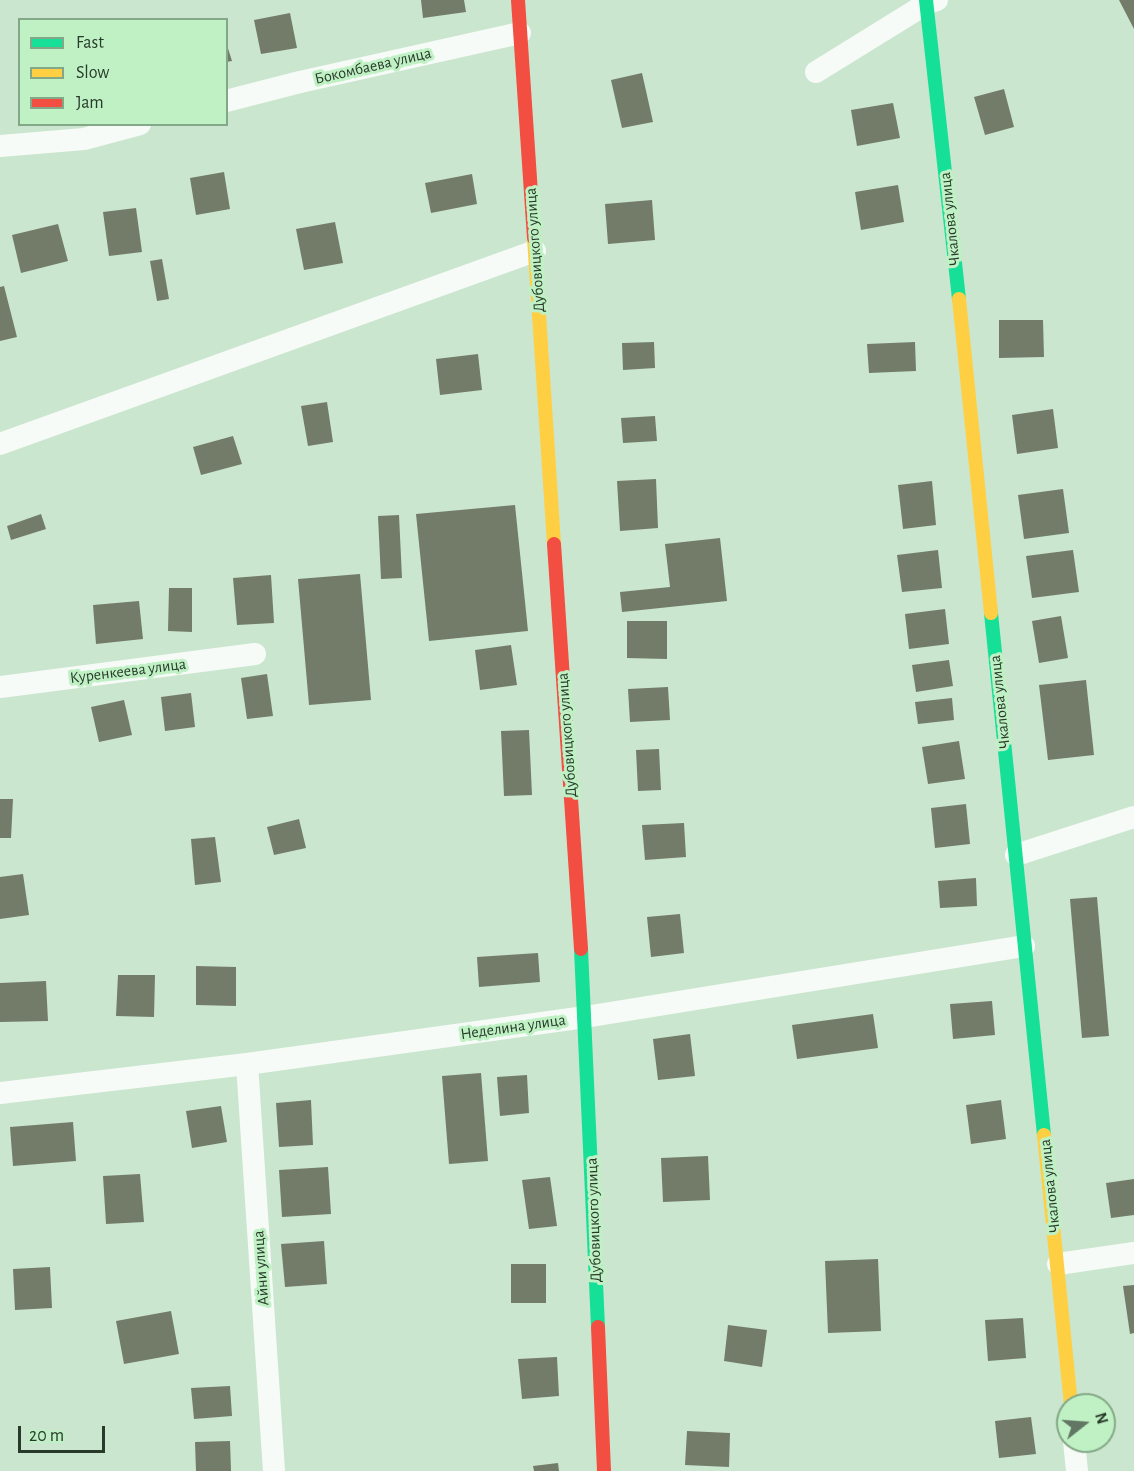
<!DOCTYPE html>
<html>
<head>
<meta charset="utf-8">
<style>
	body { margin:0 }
	#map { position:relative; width:1134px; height:1471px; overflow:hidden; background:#cbe6ce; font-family:"Alegreya Sans",sans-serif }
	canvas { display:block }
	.legend { position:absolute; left:18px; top:18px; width:210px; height:108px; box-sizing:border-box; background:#c0f1c5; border:2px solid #83a887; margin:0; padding:8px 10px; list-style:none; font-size:18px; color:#283b2a }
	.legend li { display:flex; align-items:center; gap:12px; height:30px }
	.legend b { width:30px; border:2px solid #83a887 }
	.north { position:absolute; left:1056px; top:1393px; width:60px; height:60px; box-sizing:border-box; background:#c0f1c5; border:2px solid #83a887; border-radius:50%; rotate:73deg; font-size:16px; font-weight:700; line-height:24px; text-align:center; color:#283b2a }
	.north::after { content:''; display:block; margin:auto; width:21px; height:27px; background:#617763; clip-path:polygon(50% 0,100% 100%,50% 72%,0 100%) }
	.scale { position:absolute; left:18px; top:1426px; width:87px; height:27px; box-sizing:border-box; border:3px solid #283b2a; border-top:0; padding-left:8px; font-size:18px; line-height:21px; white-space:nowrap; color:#283b2a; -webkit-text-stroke:4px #c0f1c5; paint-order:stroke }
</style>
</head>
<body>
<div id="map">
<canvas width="1134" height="1471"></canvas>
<ul class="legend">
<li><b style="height:8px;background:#16e098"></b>Fast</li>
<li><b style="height:8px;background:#ffcf43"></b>Slow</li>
<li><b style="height:8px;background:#f24e42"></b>Jam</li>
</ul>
<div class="north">N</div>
<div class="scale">20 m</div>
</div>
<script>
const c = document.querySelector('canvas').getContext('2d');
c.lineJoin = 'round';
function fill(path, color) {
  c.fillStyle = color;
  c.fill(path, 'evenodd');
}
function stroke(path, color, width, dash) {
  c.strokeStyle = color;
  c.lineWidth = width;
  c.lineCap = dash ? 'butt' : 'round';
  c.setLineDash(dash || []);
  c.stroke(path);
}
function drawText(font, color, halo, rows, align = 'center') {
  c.font = font + ' "Alegreya Sans",sans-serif';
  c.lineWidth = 6;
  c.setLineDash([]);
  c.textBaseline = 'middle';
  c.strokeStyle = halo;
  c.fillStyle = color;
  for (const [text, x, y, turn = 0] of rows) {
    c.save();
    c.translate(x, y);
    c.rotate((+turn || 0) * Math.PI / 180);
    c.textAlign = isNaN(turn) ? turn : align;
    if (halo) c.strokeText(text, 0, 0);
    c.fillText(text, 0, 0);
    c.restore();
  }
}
fill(new Path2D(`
	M421,0H464L466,12L423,18Z
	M1119,0H1134V29Z
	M290,13L297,48L261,54L254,20Z
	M226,42L232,61L226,62Z
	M642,73L653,122L622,128L611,80Z
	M1004,89L1014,127L985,135L974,97Z
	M893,103L900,138L857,146L851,110Z
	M224,172L230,209L196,215L190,178Z
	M472,174L477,204L431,213L425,183Z
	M898,185L904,222L861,230L855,192Z
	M652,200L655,240L608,244L605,204Z
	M136,208L142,252L109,256L103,212Z
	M335,222L343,263L304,270L296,229Z
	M58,224L68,261L21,273L12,235Z
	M162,259L169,299L157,301L150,261Z
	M4,286L17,337L0,341V287Z
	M999,320H1043L1044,357L999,358Z
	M654,342L655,368L623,370L622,343Z
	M915,342L916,371L869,373L867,344Z
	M478,354L482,390L440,395L436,359Z
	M327,402L333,442L308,446L301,406Z
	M1053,409L1058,448L1017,454L1012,415Z
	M655,416L657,441L623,443L621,418Z
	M233,436L242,464L201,475L193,447Z
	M656,479L658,528L620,531L617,481Z
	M932,481L936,525L903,529L898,485Z
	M1063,489L1069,533L1024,539L1018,495Z
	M515,505L528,631L429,641L416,514Z
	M41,514L46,529L11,540L7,526Z
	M399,515L402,578L381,579L378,516Z
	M720,538L727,601L622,612L620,592L670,587L665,544Z
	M938,550L942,588L902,592L897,555Z
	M1073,550L1079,592L1032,598L1026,556Z
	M360,574L371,700L309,705L298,579Z
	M271,575L274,623L237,625L233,578Z
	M169,588H192V632L168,631Z
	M139,601L143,639L96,644L93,605Z
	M945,609L949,644L909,649L905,614Z
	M1061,616L1068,658L1039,663L1032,621Z
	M627,621H667V659L627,658Z
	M511,645L517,685L480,690L475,650Z
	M949,660L953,686L916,692L912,665Z
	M267,674L273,716L247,719L241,678Z
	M1086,680L1094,755L1048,760L1039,685Z
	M668,687L670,720L630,722L628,689Z
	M191,693L195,727L165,731L161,697Z
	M952,698L954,720L918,724L915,702Z
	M124,700L132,735L99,742L91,707Z
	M529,730L532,795L504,796L501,731Z
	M959,741L965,779L928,784L922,747Z
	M659,749L661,790L638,791L636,750Z
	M0,799H13L11,838H0Z
	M966,804L970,844L935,848L931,808Z
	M299,819L306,848L274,855L267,827Z
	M684,823L686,857L645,860L642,825Z
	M215,837L221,882L195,885L191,839Z
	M23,874L29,915L0,919V877Z
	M976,878L977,906L940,908L938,881Z
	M1097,897L1109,1036L1082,1038L1070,899Z
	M680,914L684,953L651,957L647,917Z
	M538,953L540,982L479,987L477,957Z
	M196,966L236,967V1006L196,1005Z
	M118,975H155L154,1017L116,1016Z
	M46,981L48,1021L0,1022V983Z
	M992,1001L995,1035L953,1039L950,1004Z
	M873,1014L878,1048L797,1059L792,1025Z
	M690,1034L695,1076L658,1080L653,1039Z
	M481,1073L488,1161L449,1164L442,1076Z
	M527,1075L529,1113L500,1116L497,1077Z
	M311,1100L313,1145L279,1147L276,1103Z
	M1001,1100L1006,1139L971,1144L966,1105Z
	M221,1106L227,1142L192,1148L186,1111Z
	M73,1122L76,1161L13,1166L10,1127Z
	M708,1156L710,1200L663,1202L661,1158Z
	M328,1167L331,1214L282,1217L279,1170Z
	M140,1174L144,1222L106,1224L103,1176Z
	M550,1177L557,1226L529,1229L522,1180Z
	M1134,1179V1215L1111,1218L1106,1183Z
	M324,1241L327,1284L285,1287L281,1244Z
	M878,1259L881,1331L828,1333L825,1261Z
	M511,1264H546V1303H511Z
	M50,1267L52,1308L15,1310L13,1269Z
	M1134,1285V1333L1130,1334L1123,1286Z
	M171,1311L179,1354L124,1364L116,1321Z
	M1023,1318L1026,1358L988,1361L985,1320Z
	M728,1325L767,1330L762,1367L724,1361Z
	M557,1357L559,1396L522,1399L518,1359Z
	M230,1386L232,1416L194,1419L191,1388Z
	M1031,1417L1036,1454L999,1458L995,1421Z
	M687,1431L730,1433L729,1467L685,1465Z
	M230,1441L231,1471H196L195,1442Z
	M558,1463L559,1471H534L533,1466Z`), '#737c69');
stroke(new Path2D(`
	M816,72L926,4L937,0
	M226,101L300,82L520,33
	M0,146L84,139L140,124
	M0,444L535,251
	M0,687L255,654
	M1016,855L1134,817
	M247,1064L274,1471
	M0,1093L247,1064L585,1017L1024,946
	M1058,1264L1134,1253
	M1074,1441L1077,1471`), '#f7fbf8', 22);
stroke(new Path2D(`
	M926,0L959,299
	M991,613L1044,1135
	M581,949L598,1327`), '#16e098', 14);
stroke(new Path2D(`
	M534,238L554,544
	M959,299L991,613
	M1044,1135L1071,1405`), '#ffcf43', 14);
stroke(new Path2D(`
	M518,0L534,238
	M554,544L581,949
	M598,1327L604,1471`), '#f24e42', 14);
drawText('16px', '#283b2a', '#c0f1c5', [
	["Бокомбаева улица",373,66,-13],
	["Чкалова улица",950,219,-96],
	["Дубовицкого улица",535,250,-94],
	["Куренкеева улица",128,671,-7],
	["Чкалова улица",1000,702,-96],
	["Дубовицкого улица",567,735,-94],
	["Неделина улица",513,1027,-8],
	["Чкалова улица",1050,1186,-96],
	["Дубовицкого улица",594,1220,-92],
	["Айни улица",261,1268,-94]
]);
</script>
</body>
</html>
